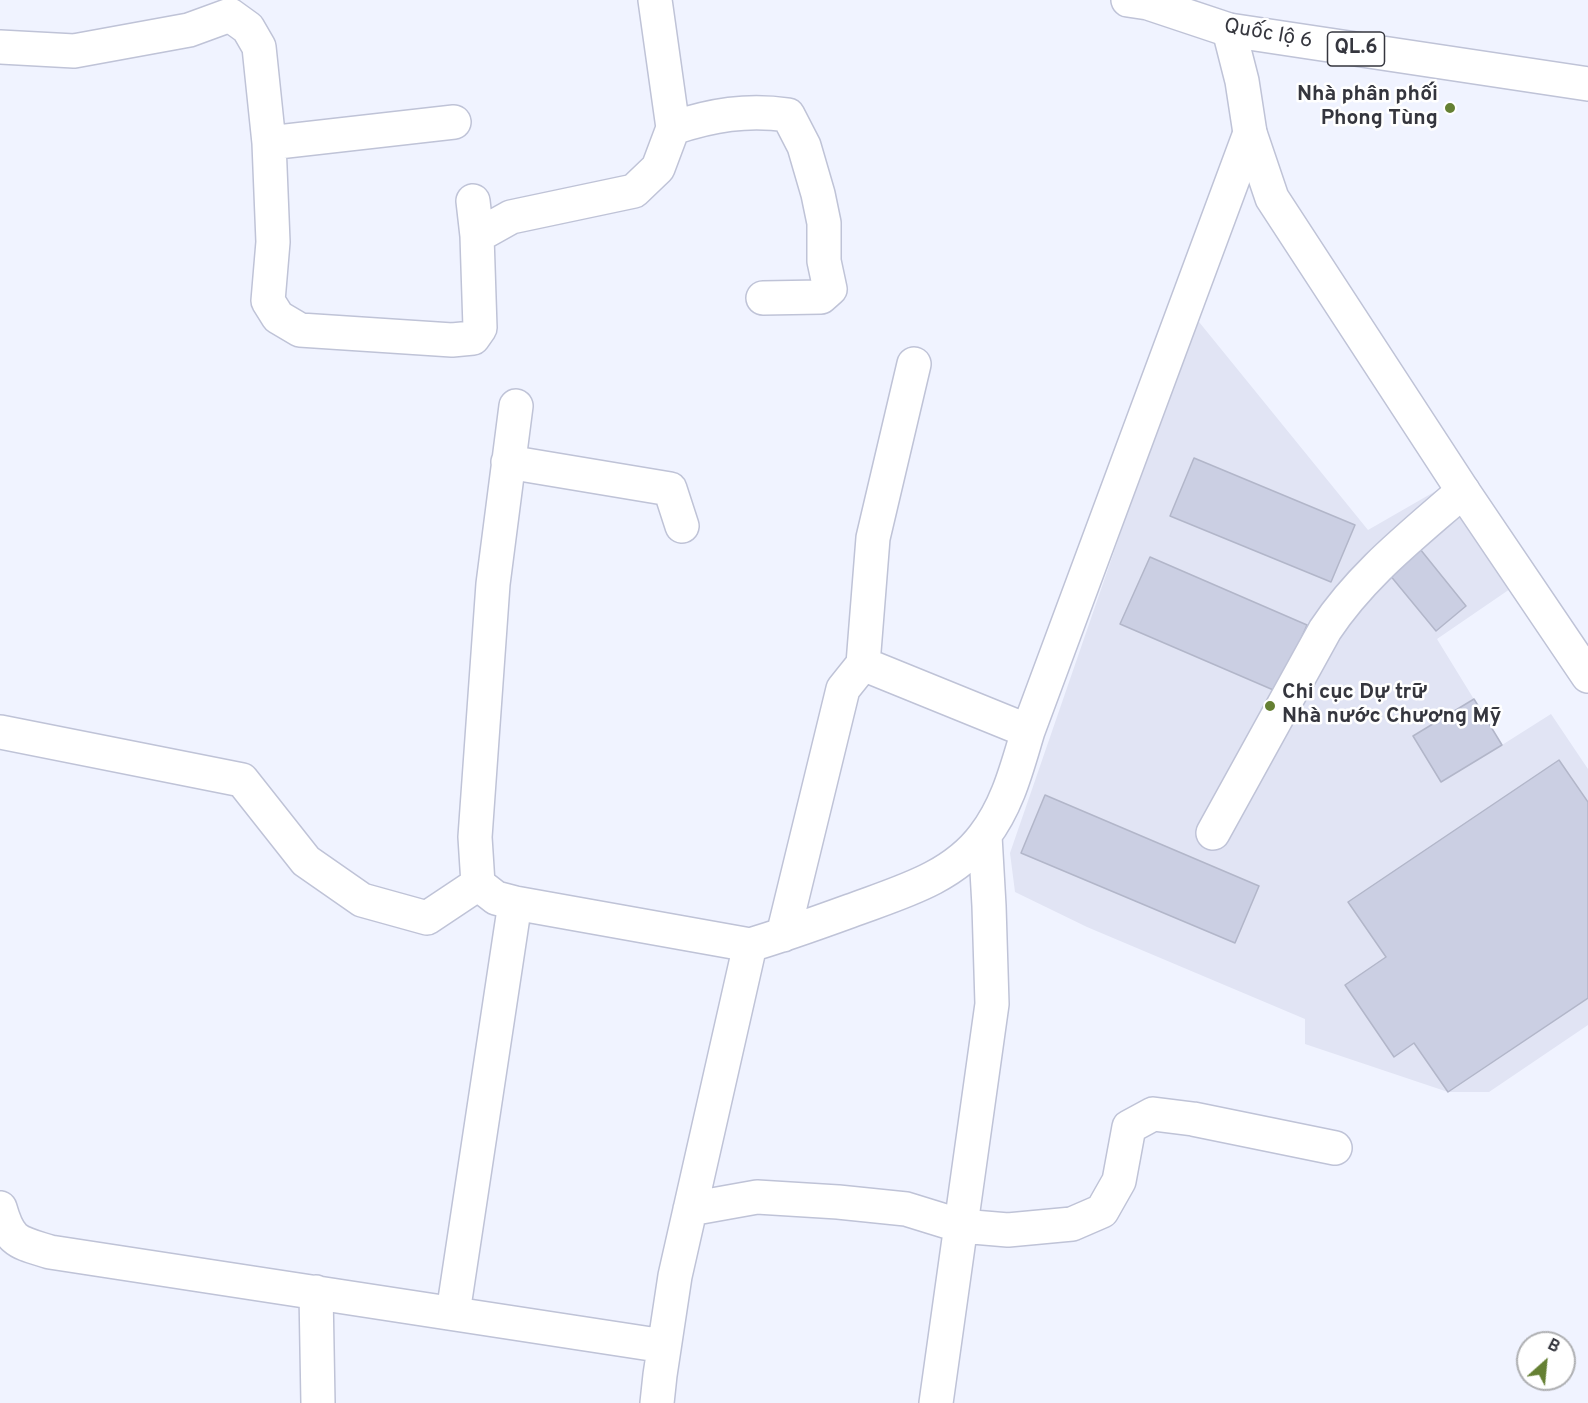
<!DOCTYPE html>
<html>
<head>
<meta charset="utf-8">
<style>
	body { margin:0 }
	#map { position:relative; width:1588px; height:1403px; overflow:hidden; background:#f0f3ff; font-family:Overpass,sans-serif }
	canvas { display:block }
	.north { position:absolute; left:1516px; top:1331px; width:60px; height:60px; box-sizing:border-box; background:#fff; border:2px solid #aeafb2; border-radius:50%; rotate:27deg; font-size:16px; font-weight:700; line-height:24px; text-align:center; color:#35363e }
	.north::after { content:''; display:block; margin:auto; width:21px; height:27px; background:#658033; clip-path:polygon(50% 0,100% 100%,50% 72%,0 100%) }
</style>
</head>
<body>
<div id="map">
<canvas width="1588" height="1403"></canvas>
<div class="north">B</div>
</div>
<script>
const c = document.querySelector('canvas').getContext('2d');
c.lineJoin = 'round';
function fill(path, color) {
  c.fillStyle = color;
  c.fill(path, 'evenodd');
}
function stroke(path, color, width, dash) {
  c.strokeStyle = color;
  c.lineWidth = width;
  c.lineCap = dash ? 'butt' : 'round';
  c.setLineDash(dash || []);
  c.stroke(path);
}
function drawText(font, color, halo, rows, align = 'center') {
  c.font = font + ' Overpass,sans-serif';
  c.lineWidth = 5;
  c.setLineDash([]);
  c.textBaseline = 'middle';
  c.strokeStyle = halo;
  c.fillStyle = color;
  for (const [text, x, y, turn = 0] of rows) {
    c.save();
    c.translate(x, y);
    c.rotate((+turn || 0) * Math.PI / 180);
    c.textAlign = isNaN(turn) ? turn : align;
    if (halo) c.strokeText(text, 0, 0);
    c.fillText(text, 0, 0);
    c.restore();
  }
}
fill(new Path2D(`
	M1195,317L1368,530L1441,488L1510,589L1437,639L1502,745L1551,714L1588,769V1025L1489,1092H1448L1305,1044V1019L1087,927L1015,892L1010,853Z`), '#e1e4f4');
const building = new Path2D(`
	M1194,458L1355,525L1331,582L1170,516Z
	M1420,549L1466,606L1436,631L1389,574Z
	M1150,557L1307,625L1278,692L1120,624Z
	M1474,699L1502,745L1441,782L1413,736Z
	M1559,760L1588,802V998L1448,1092L1414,1043L1394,1057L1345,985L1386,957L1348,902Z
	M1045,795L1259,886L1235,943L1021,853Z`);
fill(building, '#cbcfe3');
stroke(building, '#b2b6c9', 1.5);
const minor = new Path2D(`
	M0,47L74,51L189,30L230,15L248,28L259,47L269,143L273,242L268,301L278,317L300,330L452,340L473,338L480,328L477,236L473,201
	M673,128C712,115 747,109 788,115L804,146L818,194L824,223V261L830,289L821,297L763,298
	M269,143L454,122
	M477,236L511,217L634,191L658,168L673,128L655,0
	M516,406L493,584L475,837L478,884L496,898L515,903L750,945C784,935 817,923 850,911C898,893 952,879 984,836C1008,805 1017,767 1028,731L1250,133
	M508,462L670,489L682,526
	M863,664L1028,731
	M0,732L242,780L306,861L362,900L427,918L478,884
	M1213,833L1325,630C1362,574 1413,535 1463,491
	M783,935L843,689L863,664L873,538L914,364
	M0,1208C10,1243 18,1242 50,1252L664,1346
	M690,1209L757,1197L838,1202L906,1209L961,1226L1008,1230L1072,1224L1102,1211L1119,1181L1129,1127L1153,1114L1193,1119L1335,1148
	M316,1292L318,1403
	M453,1313L515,903
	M657,1403L660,1375L675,1276L750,945
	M936,1403L992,1004L989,906L985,836`);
const major = new Path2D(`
	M1229,30L1242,81L1250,133L1272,198L1463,491L1588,676`);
const highway = new Path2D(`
	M1128,0L1148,3L1229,30L1588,84`);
stroke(minor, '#bfc3d7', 36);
stroke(major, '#bfc3d7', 36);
stroke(highway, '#bfc3d7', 36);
stroke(minor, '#fff', 33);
stroke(major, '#fff', 33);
stroke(highway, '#fff', 33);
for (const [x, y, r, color] of [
	[1450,108,6,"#658033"],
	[1270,706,6,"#658033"]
]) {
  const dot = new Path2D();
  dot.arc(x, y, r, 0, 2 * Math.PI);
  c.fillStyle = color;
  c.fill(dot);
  stroke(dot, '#fff', 2);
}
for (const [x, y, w] of [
	[1356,49,57]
]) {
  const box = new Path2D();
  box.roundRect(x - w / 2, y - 17, w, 34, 4.5);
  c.fillStyle = '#fff';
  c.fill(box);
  stroke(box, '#35363e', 1.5);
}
drawText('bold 20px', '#35363e', null, [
	["QL.6",1356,49]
]);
drawText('21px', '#35363e', '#fff', [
	["Quốc lộ 6",1268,35,10]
]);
drawText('bold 21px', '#35363e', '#fff', [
	["Nhà phân phối",1438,96],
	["Phong Tùng",1438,120],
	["Chi cục Dự trữ",1282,694,"left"],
	["Nhà nước Chương Mỹ",1282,718,"left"]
], 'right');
</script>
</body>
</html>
